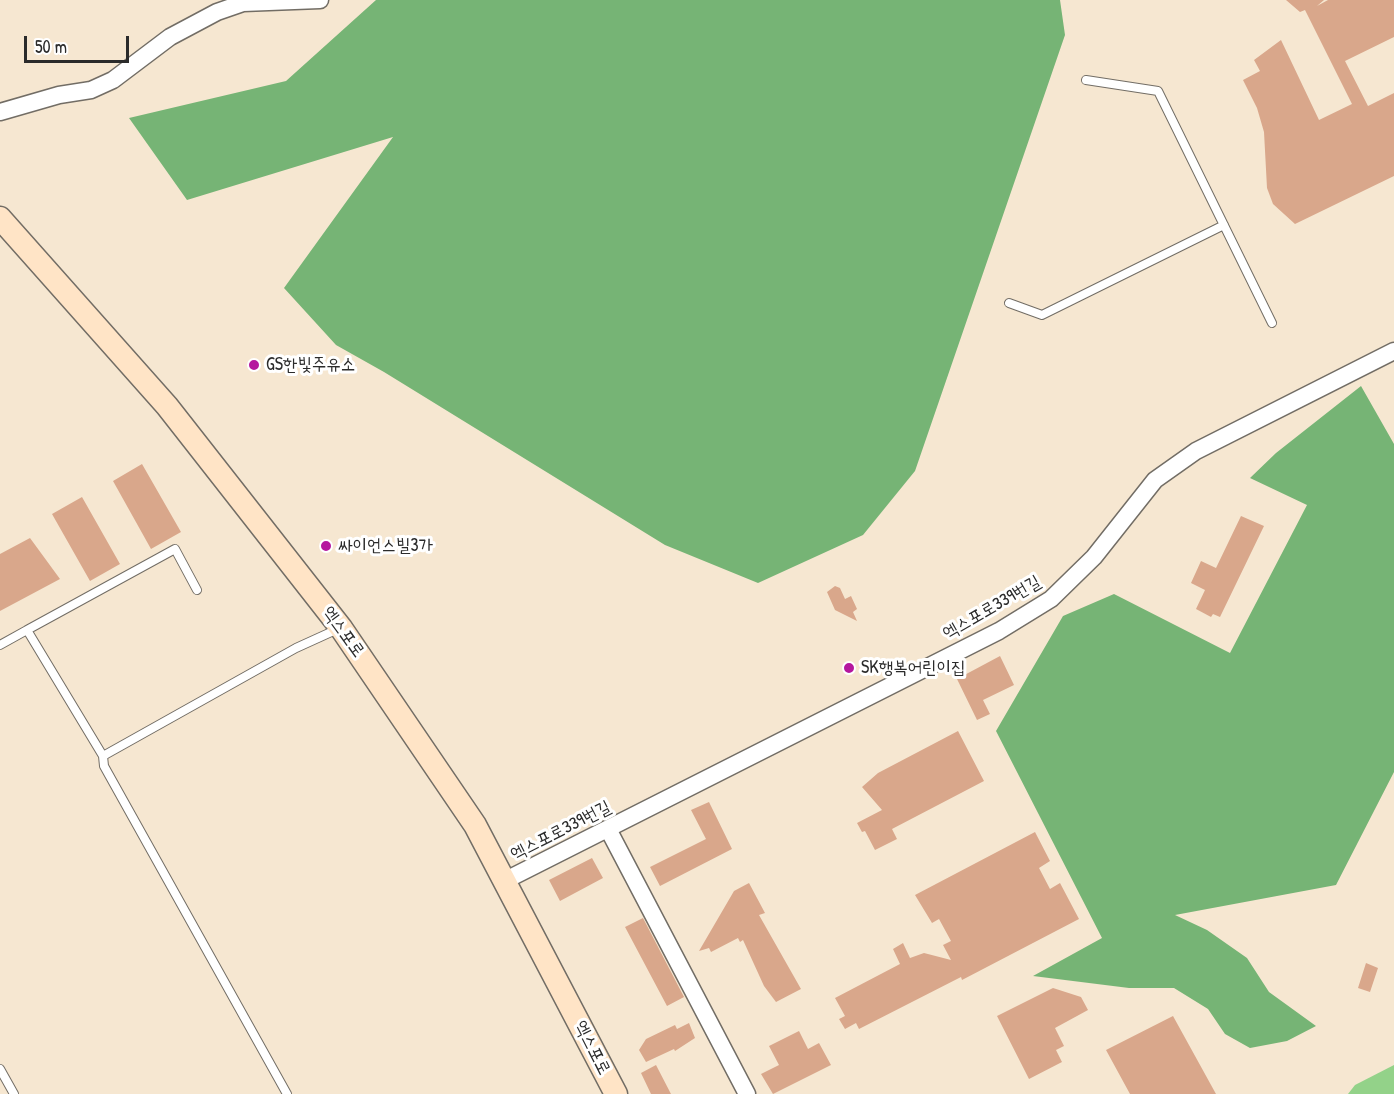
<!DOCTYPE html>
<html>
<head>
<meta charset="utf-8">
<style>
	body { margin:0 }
	#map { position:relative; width:1394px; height:1094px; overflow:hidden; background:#f6e7d1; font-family:"Patrick Hand",sans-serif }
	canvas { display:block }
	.scale { position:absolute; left:24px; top:36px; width:105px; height:27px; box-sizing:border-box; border:3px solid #2b2b2b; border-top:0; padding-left:8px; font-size:18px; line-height:21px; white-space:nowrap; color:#2b2b2b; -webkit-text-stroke:4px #fff; paint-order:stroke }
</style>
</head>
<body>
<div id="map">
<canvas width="1394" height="1094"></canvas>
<div class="scale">50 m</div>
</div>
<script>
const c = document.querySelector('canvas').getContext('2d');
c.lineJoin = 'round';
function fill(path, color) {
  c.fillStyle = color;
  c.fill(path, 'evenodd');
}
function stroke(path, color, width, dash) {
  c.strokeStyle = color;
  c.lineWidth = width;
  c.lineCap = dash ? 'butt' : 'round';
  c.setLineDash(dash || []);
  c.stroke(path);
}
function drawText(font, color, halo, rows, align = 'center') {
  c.font = font + ' "Patrick Hand","Poor Story",sans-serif';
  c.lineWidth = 6;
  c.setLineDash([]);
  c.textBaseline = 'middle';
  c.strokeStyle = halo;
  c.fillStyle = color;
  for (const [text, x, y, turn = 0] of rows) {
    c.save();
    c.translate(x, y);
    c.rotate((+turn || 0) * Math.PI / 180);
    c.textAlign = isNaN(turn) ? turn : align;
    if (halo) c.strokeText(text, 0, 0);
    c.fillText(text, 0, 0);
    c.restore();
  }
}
fill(new Path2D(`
	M1394,1065V1094H1348L1355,1085Z`), '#93d289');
fill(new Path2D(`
	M376,0H1060L1065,35L915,471L863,535L758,583L665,545L384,372L336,345L284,288L393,137L187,200L129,118L286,81Z
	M1361,386L1394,444V772L1336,885L1175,915L1207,930L1247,958L1269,992L1316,1026L1287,1041L1250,1048L1225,1034L1208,1009L1174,988H1129L1033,976L1102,938L996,731L1063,616L1114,594L1230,653L1307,505L1250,478L1276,453Z`), '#76b475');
fill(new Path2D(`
	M1286,0H1324L1317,6L1328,0H1394V37L1345,61L1368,106L1394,93V176L1295,224L1273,204L1267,188L1264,132L1257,108L1243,80L1260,71L1254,60L1281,40L1319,120L1352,104L1305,10L1300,12Z
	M142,464L181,532L151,549L113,481Z
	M82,497L120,564L90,581L52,514Z
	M1241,516L1264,526L1220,617L1213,614L1211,617L1196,609L1205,590L1191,583L1201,561L1216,568Z
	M30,538L60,579L0,611V554Z
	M835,586L840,588L845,599L851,596L857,609L853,612L857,621L835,610L827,592Z
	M1000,656L1014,685L983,700L990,714L977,720L957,679Z
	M958,731L984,781L892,829L897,839L875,850L865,831L862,832L857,823L882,810L862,787L878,773Z
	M709,802L732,849L660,886L650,867L706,839L691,810Z
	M1035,832L1050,861L1039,868L1050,889L1060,883L1079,919L962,980L961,977L859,1029L856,1023L845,1029L839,1019L845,1016L835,998L900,964L893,949L903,943L910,958L924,953L951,960L943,945L951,941L939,919L932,923L915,895Z
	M592,858L603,878L560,901L549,880Z
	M749,883L765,913L759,915L801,989L776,1002L764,986L743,940L740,942L738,938L711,952L709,948L699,951L734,891Z
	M643,918L684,997L667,1006L625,927Z
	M1366,963L1378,968L1370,992L1358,988Z
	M1053,988L1081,997L1088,1010L1055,1028L1064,1046L1056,1050L1062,1062L1029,1079L997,1016Z
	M1173,1016L1216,1094H1130L1106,1050Z
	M689,1023L695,1038L675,1051L674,1049L646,1062L639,1050L646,1039L675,1025L677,1029Z
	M799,1031L808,1049L819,1043L831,1065L773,1094L761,1074L779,1065L769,1046Z
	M656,1065L671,1094H651L641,1073Z`), '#d9a78b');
const lane = new Path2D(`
	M1086,80L1158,91L1272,323
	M1009,303L1042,315L1224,225
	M197,590L175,549L27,630L103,756L296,648L340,628
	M0,645L27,630
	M103,756L104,766L287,1094
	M0,1069L14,1094`);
const street = new Path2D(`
	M0,112L59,95L91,90L113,80L170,37L217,12L243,3L320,0
	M608,829L747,1094
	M506,880L999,631L1051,599L1094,557L1155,480L1196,451L1394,351`);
const secondary = new Path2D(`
	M0,218L167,406L341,628L475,825L616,1094`);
stroke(lane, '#726d65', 10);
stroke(street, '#726d65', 19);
stroke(secondary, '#726d65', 25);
stroke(lane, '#fff', 8);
stroke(street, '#fff', 16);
stroke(secondary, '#ffe4c6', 22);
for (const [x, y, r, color] of [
	[254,365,6,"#b5179e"],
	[326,546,6,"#b5179e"],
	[849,668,6,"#b5179e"]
]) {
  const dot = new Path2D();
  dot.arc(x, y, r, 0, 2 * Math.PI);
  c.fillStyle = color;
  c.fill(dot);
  stroke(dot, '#fff', 2);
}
drawText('18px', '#2b2b2b', '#fff', [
	["GS한빛주유소",266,365],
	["싸이언스빌3가",338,546],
	["SK행복어린이집",861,668]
], 'left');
drawText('18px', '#2b2b2b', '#fff', [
	["엑스포로339번길",992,608,-30],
	["엑스포로",343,632,54],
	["엑스포로339번길",561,831,-27],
	["엑스포로",592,1048,63]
]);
</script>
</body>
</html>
